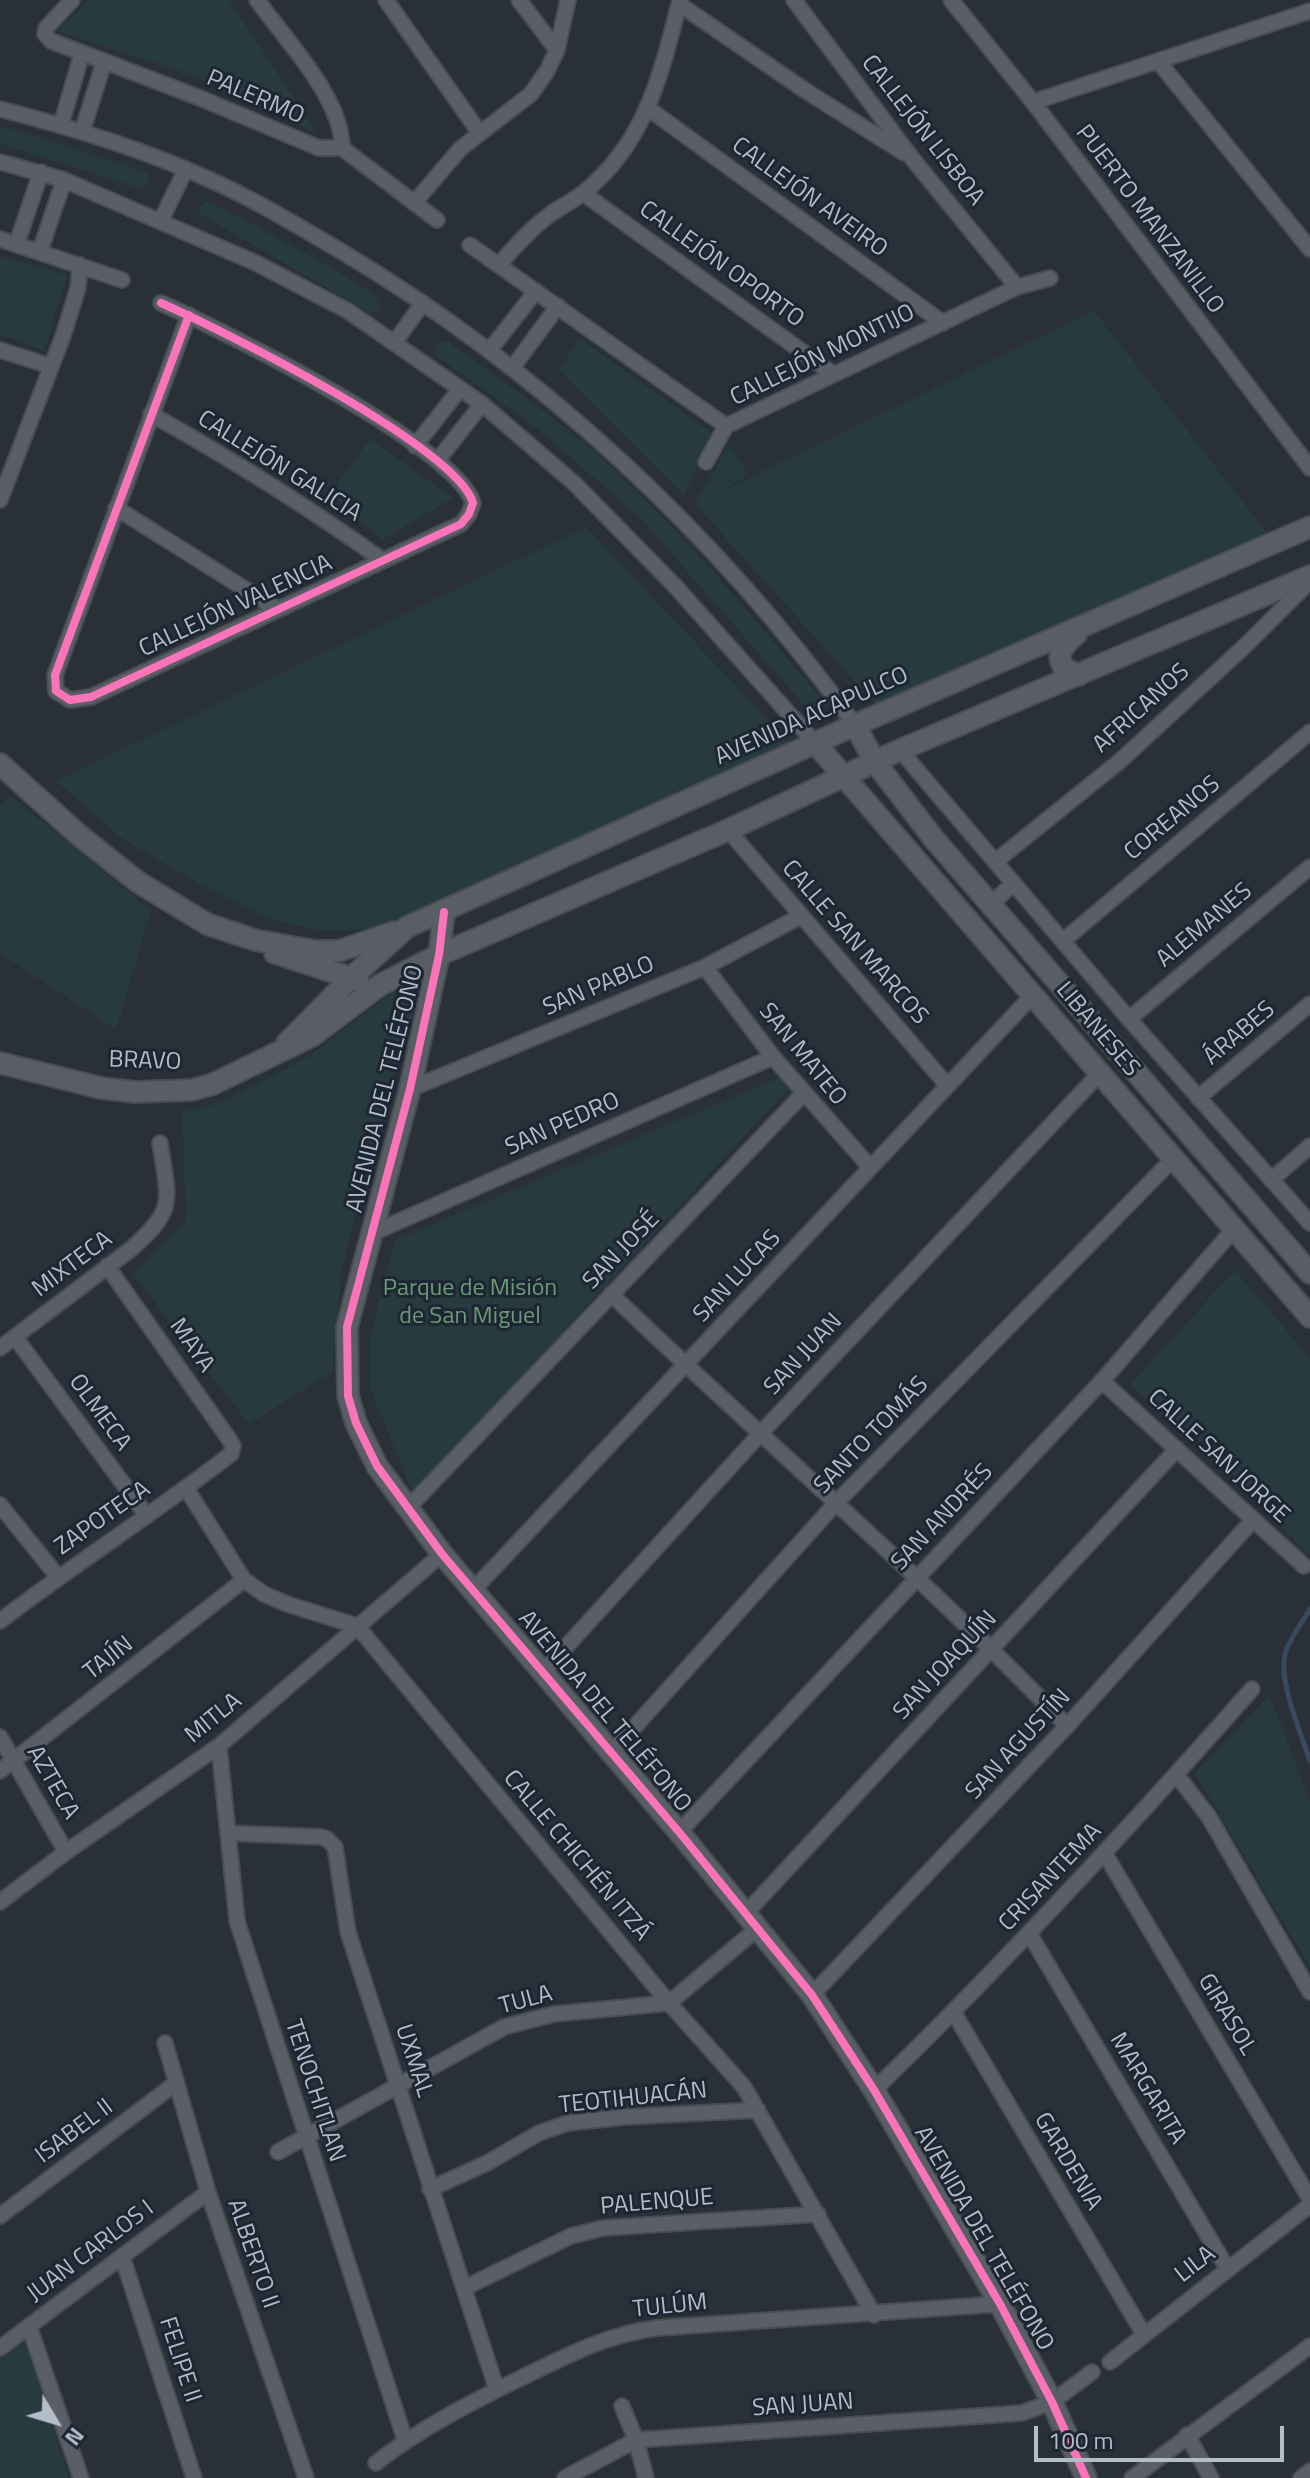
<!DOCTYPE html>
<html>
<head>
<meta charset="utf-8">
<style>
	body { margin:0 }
	#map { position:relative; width:1310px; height:2478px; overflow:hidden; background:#2a3038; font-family:"Titillium Web",sans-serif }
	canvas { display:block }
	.north { position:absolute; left:16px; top:2382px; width:80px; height:80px; -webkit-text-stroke:6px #1d2633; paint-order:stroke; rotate:128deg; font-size:22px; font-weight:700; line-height:32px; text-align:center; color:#b4bcc9 }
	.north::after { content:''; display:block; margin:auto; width:28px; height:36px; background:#b4bcc9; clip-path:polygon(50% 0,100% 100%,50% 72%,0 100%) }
	.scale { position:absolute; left:1034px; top:2426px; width:250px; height:36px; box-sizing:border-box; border:4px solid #b4bcc9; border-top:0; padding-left:10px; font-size:24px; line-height:28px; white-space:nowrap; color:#b4bcc9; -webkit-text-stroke:6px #1d2633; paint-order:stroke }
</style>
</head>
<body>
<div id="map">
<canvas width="1310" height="2478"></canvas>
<div class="north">N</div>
<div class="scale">100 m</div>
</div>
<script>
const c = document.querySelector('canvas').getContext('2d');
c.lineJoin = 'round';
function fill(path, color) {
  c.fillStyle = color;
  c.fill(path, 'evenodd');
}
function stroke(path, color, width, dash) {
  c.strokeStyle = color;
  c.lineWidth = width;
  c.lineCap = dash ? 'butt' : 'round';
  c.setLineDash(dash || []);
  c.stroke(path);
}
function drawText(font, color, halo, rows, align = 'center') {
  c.font = font + ' "Titillium Web",sans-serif';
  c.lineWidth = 6;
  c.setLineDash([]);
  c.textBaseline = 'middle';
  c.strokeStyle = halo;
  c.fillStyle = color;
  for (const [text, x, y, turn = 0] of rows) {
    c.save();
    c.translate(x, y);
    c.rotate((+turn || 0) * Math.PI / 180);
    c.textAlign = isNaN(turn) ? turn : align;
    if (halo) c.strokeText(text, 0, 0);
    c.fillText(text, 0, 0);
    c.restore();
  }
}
fill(new Path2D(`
	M89,0H229L318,134L192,75L57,31Z
	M3,128L12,129L129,166L147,173L149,181L145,187L140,188L4,145L0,142V130Z
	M205,202H210C267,233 327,262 380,299V309L377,312L370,313L205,217L200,214L198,208Z
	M0,256L67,275L44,351L0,334Z
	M1094,311L1279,548L887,717L695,504L729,444L748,475L718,493Z
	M579,338L712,433L684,495L559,370Z
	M442,341L448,342C494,375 541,407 585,444C670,517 743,605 814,690L820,698L814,707L809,708L804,705L642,520L542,432L435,355L434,347Z
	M370,439L453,498L382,540L330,494Z
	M586,527L798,752L374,929L323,931L270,919L200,884L123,839L56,781Z
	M10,795L151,911L116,1030L0,953V806Z
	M393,992L419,993L362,1186L341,1274L332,1372L249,1424L133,1274L186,1220L182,1112L217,1104L308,1057Z
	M781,1077L789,1088L413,1493L370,1388V1336L395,1240Z
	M1235,1270L1310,1358V1556L1208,1448L1130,1385Z
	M1270,1695L1310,1801V1967L1195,1773Z
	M15,2343L23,2345L30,2353L69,2478H0V2354Z`), '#273a3e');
stroke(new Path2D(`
	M1310,1609C1302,1622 1293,1635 1287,1648C1275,1675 1301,1733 1310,1761`), '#384963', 5);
const street = new Path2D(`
	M72,0L46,28L45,34L51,41L195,96L319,148H342L437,220
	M257,0C285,39 343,99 342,148
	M386,0L479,132
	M519,0L557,50
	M794,0L911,157L1017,287
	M951,0L1033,102L1310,468
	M679,4L803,89L904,153
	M1158,61L1310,249
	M1033,102L1310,11
	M0,109C70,127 140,148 206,178C252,198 296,225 339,250C541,370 717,534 855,725
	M649,109L943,323
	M61,125L82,53
	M82,132L104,62
	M0,162L64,180L256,263L348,311L482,404L574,483L675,586L816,744
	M583,193L833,374
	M414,203L460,149L531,94L547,71L557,50L568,0
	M161,220L186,169
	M0,239L122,280
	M17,243L41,172
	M470,245L726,426
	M40,251L64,180
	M499,265C515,246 531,228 552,213C562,206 573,201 583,193C646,143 661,74 680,0
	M161,303C220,329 457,447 473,503L469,514L461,524L91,697L70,700L56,691L55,675L189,315
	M394,343L423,303
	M0,350L50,366
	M489,351L536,291
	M513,367L558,306
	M151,414C231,459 307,506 382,560
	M726,426L1017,287L1050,278
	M415,446L460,389
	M437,461L482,404
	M706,462L726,426
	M0,500L63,336L78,288L80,265
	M116,508L277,609
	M900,750L1129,1019L1310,1223
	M728,830L947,1085
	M996,861L1120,761L1246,645L1310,581
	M991,904L1014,883
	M1063,941L1310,732
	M705,967L773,1057L870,1167
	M1129,1019L1310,867
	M410,1089L705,967L801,916
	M1198,1098L1310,1004
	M1271,1180L1310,1146
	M370,1234L773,1057
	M611,1294C762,1439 922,1575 1067,1726
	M15,1337L147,1516
	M0,1348L131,1249C178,1208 168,1200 160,1143
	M1102,1381L1304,1566
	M186,1488L244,1580L264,1594L287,1604L357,1626L669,2003L744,2087L874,2315
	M0,1505L58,1577
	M407,1509L803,1094
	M474,1589L1033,995
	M0,1621C76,1563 156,1512 231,1454L233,1446L229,1439L107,1266
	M544,1671L760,1434L1100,1073
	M0,1737L66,1852
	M219,1746L237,1921L405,2440
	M611,1753L836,1503L1173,1159
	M0,1771L244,1580
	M1176,1774L1209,1817L1310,1992
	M679,1832L1102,1381L1234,1229
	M229,1833L321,1837L327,1839L335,1847L348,1932L497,2390
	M1105,1854L1310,2199
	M0,1902L66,1852L219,1746L442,1554
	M746,1913L1177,1449
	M1029,1933L1227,2268
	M812,1995L1067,1726L1253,1520
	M954,2013L1143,2333
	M165,2043L208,2192L306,2478
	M874,2090C1006,1962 1130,1827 1252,1689
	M278,2152L504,2027L554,2014L669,2003L758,1928
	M430,2189L487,2163L539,2133L568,2123L624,2117L758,2110
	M0,2216L176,2083
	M122,2256L194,2478
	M464,2288L571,2236L603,2228L818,2214
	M29,2326L81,2478
	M0,2348L208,2192
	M1110,2362L1310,2205
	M622,2406L636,2440L646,2478
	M1187,2435L1211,2478
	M376,2463C419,2429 470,2403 519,2379C564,2357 607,2334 657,2328L1000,2304
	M565,2478L636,2440L1022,2413L1052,2402L1092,2372
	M1132,2478L1310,2346
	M1301,2478L1310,2471`);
const secondary = new Path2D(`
	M1077,633C1066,644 1054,652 1064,668L1079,675
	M855,725L875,762L934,839L1310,1273
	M816,744L1310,1317
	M0,764L80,836L138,882L207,924L255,940L315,951H339L394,932
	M444,912L439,955L410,1089L347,1327L348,1396L356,1423L377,1466L442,1554L679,1832L812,1995L874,2090L1000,2304L1052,2402L1086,2478
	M275,953L358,980
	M287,1043L350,979L407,927L855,725L1310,527
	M0,1063L101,1088L135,1092L192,1090L213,1084L312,1036L380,985L439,955L728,830L900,750L1310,576`);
stroke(street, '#484c53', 18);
stroke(secondary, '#484c53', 24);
stroke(street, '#5a5e66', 14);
stroke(secondary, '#595d64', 20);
stroke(new Path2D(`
	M161,303C220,329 457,447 473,503L469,514L461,524L91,697L70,700L56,691L55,675L189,315
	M444,912L439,955L410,1089L347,1327L348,1396L356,1423L377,1466L442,1554L679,1832L812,1995L874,2090L1000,2304L1052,2402L1086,2478`), '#fb73b8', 8);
drawText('24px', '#b4bcc9', '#1d2633', [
	["PALERMO",255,98,23],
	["CALLEJÓN LISBOA",922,131,52],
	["CALLEJÓN AVEIRO",809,198,36],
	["PUERTO MANZANILLO",1149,220,53],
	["CALLEJÓN OPORTO",721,265,36],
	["CALLEJÓN MONTIJO",823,356,-26],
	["CALLEJÓN GALICIA",279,467,32],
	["CALLEJÓN VALENCIA",236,607,-25],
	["AFRICANOS",1142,709,-42],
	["AVENIDA ACAPULCO",812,717,-24],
	["COREANOS",1173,819,-40],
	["ALEMANES",1205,926,-40],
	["CALLE SAN MARCOS",854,943,49],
	["SAN PABLO",599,987,-23],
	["LIBANESES",1097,1030,50],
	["ÁRABES",1240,1034,-40],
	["SAN MATEO",802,1055,51],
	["BRAVO",145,1062,2],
	["AVENIDA DEL TELÉFONO",386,1089,-76],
	["SAN PEDRO",563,1125,-24],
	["SAN JOSÉ",622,1251,-46],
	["MIXTECA",73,1265,-37],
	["SAN LUCAS",738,1277,-47],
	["MAYA",191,1346,55],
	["SAN JUAN",804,1355,-47],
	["OLMECA",99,1413,54],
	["SANTO TOMÁS",872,1436,-46],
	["CALLE SAN JORGE",1218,1457,43],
	["SAN ANDRÉS",943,1518,-47],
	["ZAPOTECA",103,1519,-35],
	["TAJÍN",109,1659,-38],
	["SAN JOAQUÍN",946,1666,-47],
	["AVENIDA DEL TELÉFONO",604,1712,50],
	["MITLA",214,1719,-39],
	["SAN AGUSTÍN",1019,1745,-47],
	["AZTECA",52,1783,60],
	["CALLE CHICHÉN ITZÁ",576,1856,50],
	["CRISANTEMA",1051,1878,-47],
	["TULA",526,2001,-15],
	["GIRASOL",1226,2015,59],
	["UXMAL",413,2061,72],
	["MARGARITA",1147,2089,59],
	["TENOCHITLAN",314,2091,72],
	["TEOTIHUACÁN",633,2099,-6],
	["ISABEL II",75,2132,-37],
	["GARDENIA",1067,2162,59],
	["PALENQUE",657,2203,-5],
	["AVENIDA DEL TELÉFONO",983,2239,60],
	["JUAN CARLOS I",91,2252,-37],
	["ALBERTO II",252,2254,71],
	["LILA",1196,2265,-38],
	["TULÚM",670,2307,-6],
	["FELIPE II",179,2360,72],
	["SAN JUAN",803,2406,-4]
]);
drawText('24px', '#6b9a76', '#1d2633', [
	["Parque de Misión",470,1289],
	["de San Miguel",470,1317]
]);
</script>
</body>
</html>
